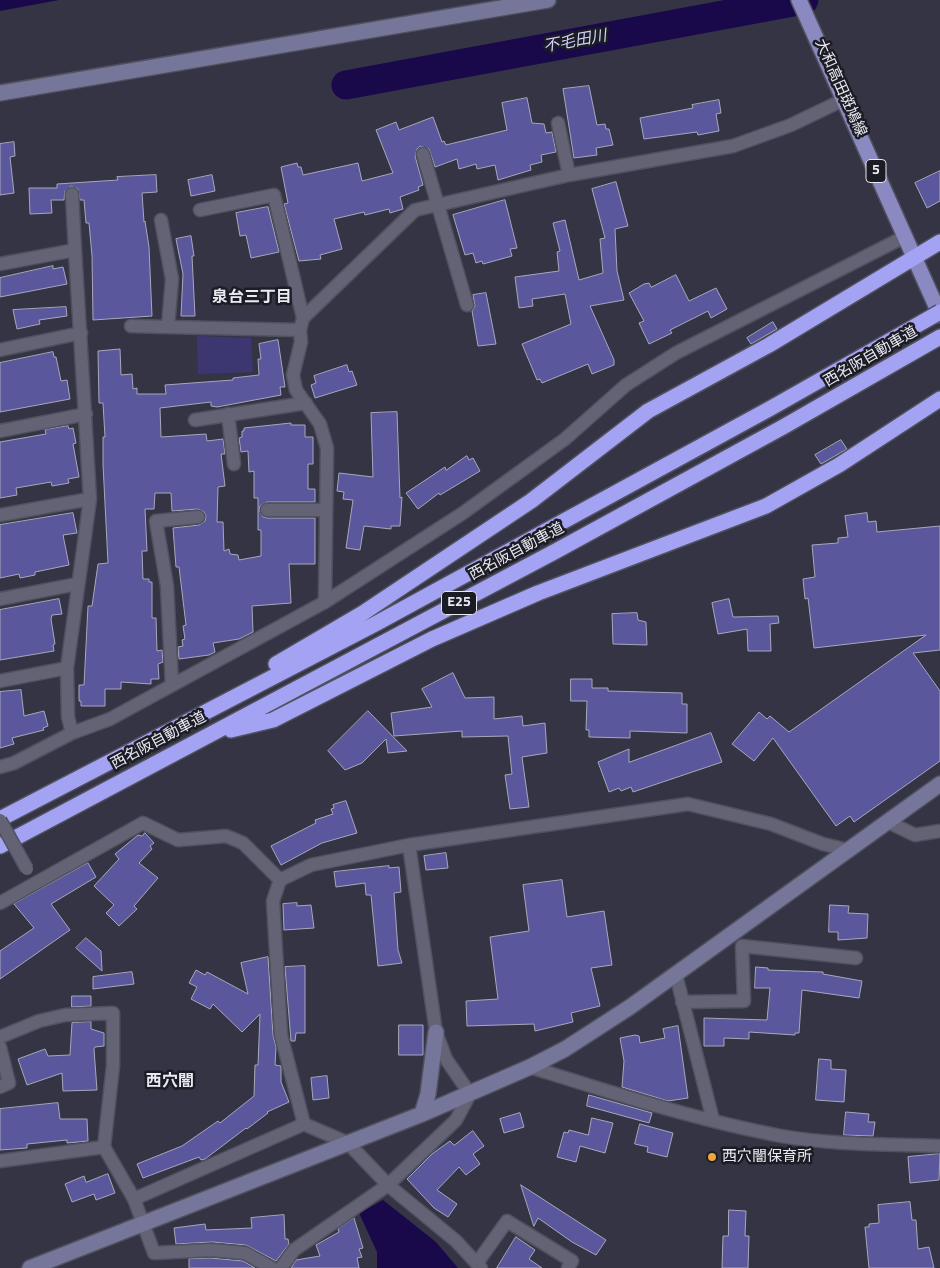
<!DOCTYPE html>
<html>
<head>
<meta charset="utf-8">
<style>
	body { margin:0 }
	canvas { display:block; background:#343444 }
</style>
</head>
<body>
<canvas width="940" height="1268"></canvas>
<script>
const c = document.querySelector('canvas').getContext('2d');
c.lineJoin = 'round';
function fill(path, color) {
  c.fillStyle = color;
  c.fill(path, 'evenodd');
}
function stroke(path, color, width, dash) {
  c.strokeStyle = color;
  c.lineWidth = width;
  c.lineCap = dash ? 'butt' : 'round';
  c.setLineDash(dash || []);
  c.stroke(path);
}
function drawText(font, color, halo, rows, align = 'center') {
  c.font = font + ' "Titillium Web","Noto Sans JP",sans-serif';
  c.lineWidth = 5;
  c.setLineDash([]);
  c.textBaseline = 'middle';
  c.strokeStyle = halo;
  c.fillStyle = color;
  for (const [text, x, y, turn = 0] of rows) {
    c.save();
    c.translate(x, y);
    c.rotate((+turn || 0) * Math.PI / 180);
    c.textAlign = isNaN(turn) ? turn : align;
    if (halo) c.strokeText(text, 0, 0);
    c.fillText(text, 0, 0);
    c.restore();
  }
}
fill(new Path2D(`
	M197,336L251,338L253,372L198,374Z`), '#3c3771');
fill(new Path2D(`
	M0,0H59L0,11Z
	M383,1200L436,1242L458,1268H377V1252L359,1213Z`), '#19094a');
stroke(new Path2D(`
	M346,85L804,0`), '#19094a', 29);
const building = new Path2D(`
	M589,86L597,125L605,124L606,129H609L613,145L596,148L597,155L574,158L563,89Z
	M527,98L532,123L544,124L546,133L552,132L556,152L541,155L542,162L530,165L531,170L498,180L495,165L477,169L476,164L459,169L457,159L435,167L429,149L420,146L417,149L415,156L423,185L418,187L419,190L400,197L403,209L390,213L389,209L365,215L364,212L334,219L342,249L320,255L321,259L299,261L284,204L288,203L281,167L297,163L298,167H301L303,175L358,163L362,181L393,173L376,130L396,122L399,130L433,117L442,142L444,141L446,145L507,130L502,103Z
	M719,100L721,113L716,114L719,131L698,135L697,132L644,139L640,118L693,108L692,105Z
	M14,142L15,156L10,157L14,193L0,195V144Z
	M940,171V201L927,208L915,183Z
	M156,175L157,192L142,193L144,222L145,221L149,247L152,316L93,320L92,256L89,223H86L84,200H80L78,189L71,186L65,191L64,200H51L52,213L30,214L29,188H57V184L118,180L117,177Z
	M212,175L215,191L191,196L188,180Z
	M616,182L628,226L615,229L617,271L624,300L590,306L614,360V365L592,374L588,364L542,383L540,379L537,380L522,344L571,324L565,294L532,299L533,306L519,308L515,277L559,271L557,252L560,251L553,223L565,220L579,280L603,273L600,239L605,238L592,189Z
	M505,200L517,248L510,249L512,256L483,264L482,261L476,263L473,253L465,255L453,215Z
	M268,207L279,252L251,258L246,235L240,236L236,213Z
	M191,236L194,256H192L195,316H181L183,274L176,239Z
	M53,266V269L63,267L67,284L0,297V278Z
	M676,275L689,301L716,288L727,309L711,318L708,311L670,330L672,333L649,344L639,323L644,321L629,293L644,284L649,283L651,287Z
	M486,293L496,344L478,346L472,311L475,306L473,295Z
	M66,307L67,316L39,320L40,324L17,329L13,310Z
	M773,322L777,329L751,344L747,338Z
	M278,340L285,387H280L281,395L217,407L211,406V402L160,408L161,437L206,434L207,441L223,439L225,454H221L225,486L218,487L217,522H223L224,551L229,549L230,554L238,555L239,560L261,556V530H258V498H254V471L249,472L248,451L241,452L239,438L242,437V431H244V428L291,423V425H305V437H313V464H308V489H315V502H267L260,506L259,510L263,517L267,518H315V564H289L291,603L252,606L253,632L239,639L213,643L215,652L209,655L179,659L178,647L183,646L182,640L185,639L183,626L186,625L179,567H176L173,528L199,525L205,521L206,516L204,512L198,509L172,511L171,493H155L154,509H145L147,551H142L143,579H149V582H152V618H156L157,651L162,650L163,662L158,664L159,679H151V684L121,682V689H105V706H81V701H79V685H84L88,606H92L98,564L108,563L103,464V437H105L103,403H99L98,351L120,349L121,375L132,374L133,389L137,388V394H166L165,385L233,380V378L259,375L258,359H261L259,344Z
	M53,352L54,357H56L61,381L67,380L70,399L0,412V363Z
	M347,365L349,372L352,371L357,385L315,398L311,385L316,383L314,376Z
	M397,412L400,498L402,497L400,526H391V529L364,526L360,550L346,548L353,500L343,499L344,492L337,491L339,473L373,477L371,413Z
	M68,426L69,429L73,428L76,443L73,444L79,477L68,479L69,483L52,486L51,482L16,488L17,495L0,498V442L46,434L45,430Z
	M841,440L847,449L821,464L815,455Z
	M467,456L469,460L473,458L480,471L440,495L439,493L418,509L406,493L445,467L446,470Z
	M73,513L77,533L63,535L69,565L35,572V575L20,578L19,574L0,578V525Z
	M867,513L868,522L876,521L877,532L940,526V650L913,653L940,691V761L854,822L850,816L836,826L773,738L754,761L732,744L759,712L767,719L770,716L789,732L926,635L814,648L808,598L805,599L803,579L815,577L812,545L838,543V538L848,537L845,516Z
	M59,599L62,614L52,615L51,619L55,644L53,645L54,651L0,660V610Z
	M729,599L733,617L778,616L779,623L770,624L771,651H748L747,629L718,634L712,603Z
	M637,613L638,620L646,622L647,645L613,644L612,614Z
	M453,673L465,698L494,697V719L522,716L523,726L545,723L547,753L522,757L529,807L510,809L505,775L512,774L508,736L462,737V731L394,736L391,713L432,707L422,689Z
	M571,679H592V688H608V691L682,693V704H687V733L630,731V738L589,737V730H586L587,701H571Z
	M21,690L24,716L44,711L48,726L43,728L44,730L12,738L14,744L0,748V692Z
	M368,711L407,751L388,753L386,739L362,763L345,770L328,751Z
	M711,733L722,762L633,792L631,787L621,791L619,788L609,792L598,762L629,749V762Z
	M346,801L357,833L322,843L281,865L271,846L316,823L315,820L333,814L331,809L334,808L333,805Z
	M145,833L154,843L150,846L152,849L139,863L158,878L134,906L137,909L119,926L106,913L114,905L94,886L119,859L115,854L138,835L142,836Z
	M446,853L448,868L426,870L424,856Z
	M88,863L96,877L51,904L70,930L0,979V951L34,928L14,904Z
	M389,866V868L399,867L401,892L394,893L398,950L402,963L378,966L371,895H366L365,883L336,887L334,872Z
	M562,880L567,917L604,911L612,965L591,968L600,1006L571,1013L573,1022L535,1031L534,1024L467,1026L466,1001L498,999L490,937L529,931L523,885Z
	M297,903V906L311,905L314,928L284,930L283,904Z
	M830,905L849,906L848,913L868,914L867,938L838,940V932H829Z
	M86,938L101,951L102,971L76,948Z
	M268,957L273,1035L276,1047L275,1065L281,1066V1082L289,1102L267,1112L268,1113L247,1129L246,1128L205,1159L201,1160L199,1157L143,1178L137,1164L182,1146L218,1121L220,1123L254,1096L255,1065H258L260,1014L242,1032L213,1004L210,1009L191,999L197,987L189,983L196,970L205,975L207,972L248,994L241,963Z
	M305,966V1033H296L295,1041H291L285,967Z
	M756,967L768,968V970L823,972V974L862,981L859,998L802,990L799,1033H795V1035L749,1032V1039L724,1038V1046H704V1018L767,1020L770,988H755Z
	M132,972L134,984L93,989V977Z
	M72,996H91V1006L72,1007Z
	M91,1022V1029L104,1033V1046L95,1047L94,1049L97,1090L63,1091L62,1073L27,1085L18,1059L45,1049L48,1056L70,1055L72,1023Z
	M399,1025H423V1055H399Z
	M678,1026L688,1098L668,1101L622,1087L624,1061L620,1038L635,1035L639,1036L640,1043L665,1038L663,1029Z
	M819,1059L831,1060V1069L846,1070L844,1102L816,1100Z
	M327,1076L329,1098L313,1100L311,1078Z
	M589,1095L652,1113L649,1123L587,1106Z
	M58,1103L60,1119H87L88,1141L67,1143V1140L27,1144V1148L0,1150V1109Z
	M846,1112L869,1114L868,1122H875L873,1136L844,1135Z
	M520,1113L524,1127L504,1133L500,1119Z
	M592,1118L613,1123L605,1153L580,1146L576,1162L557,1157L564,1132L568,1133L569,1130L588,1135Z
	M640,1124L673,1133L667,1157L647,1152L648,1147L635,1144Z
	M473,1131L484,1146L473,1154L480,1164L466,1175L459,1167L437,1190L457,1204L448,1217L434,1208L407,1179L432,1154L450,1141L454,1145Z
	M940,1154L939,1180L910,1183L908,1157Z
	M108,1174L115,1193L96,1200L94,1194L72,1202L65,1184L84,1176L86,1182Z
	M521,1185L606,1240L596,1255L572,1242L538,1218L534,1226Z
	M910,1202L912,1220H916L918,1249L929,1247L934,1268H869L865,1227H869V1224L879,1223L878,1205Z
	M729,1210L746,1211L745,1236H749L748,1268H722L723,1236H728Z
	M284,1215L285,1239H288L289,1244L276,1261L246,1245L212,1242L176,1244L174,1228L205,1224L206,1230L252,1228L251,1218Z
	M354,1218L363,1248L359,1249L362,1257L357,1258L359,1268H291L296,1260L320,1256L316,1245L339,1232L338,1229Z
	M516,1237L535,1250L529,1259L542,1268H497Z
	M211,1258L243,1261L255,1268H189V1259Z`);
fill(building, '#5b579d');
stroke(building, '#a7a7bb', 1);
const street = new Path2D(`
	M558,123L569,175
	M423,154L467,305
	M72,194L75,250
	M200,210L274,195L303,318L300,330L301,342L293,375L296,390L320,424L327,448L325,602
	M161,220L172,279L168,327L300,330
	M0,264L75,250L90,499L67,668L68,717L72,733
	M303,318L415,210L569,175L733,146L791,125L845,99
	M131,326L168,327
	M0,350L81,333
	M228,414L234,464
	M195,420L306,403
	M0,431L86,414
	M267,510H326
	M0,515L90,499
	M0,599L77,584
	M0,681L67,668
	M172,685L167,586L156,521L198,517
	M0,767L14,763L72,733L110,719L325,602L463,513L565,439L626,385L676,353L904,237
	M888,822L915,835L940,831
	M0,903L143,823L178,840L226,836L243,843L280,880
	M676,975L713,1120
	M682,1002L744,1001L742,946L856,958
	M0,1037L39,1021L65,1015L113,1013V1066L104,1147
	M0,1047L9,1083L0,1087
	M530,1067C613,1093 696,1120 781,1136C833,1145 888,1144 940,1146
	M304,1124L281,1035L273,901L280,880L311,865L409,845L688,804L771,824L823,844L848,850
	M0,1161L104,1147L134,1199L304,1124L348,1143L388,1185L456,1241L481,1268
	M134,1199L154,1253L211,1250L245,1253L272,1268
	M477,1263L507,1221L572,1261L568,1268
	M281,1268L294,1250L388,1185L456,1120L470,1094L446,1059L436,1032L409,845`);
const secondary = new Path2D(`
	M0,93L548,0
	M422,1114L428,1094L436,1032
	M30,1268L422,1114L530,1067L565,1049L630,1007L940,784`);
const primary = new Path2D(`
	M799,0L940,315`);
const highway = new Path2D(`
	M276,664L363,613L531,501L648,411L769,345L940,242
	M231,730L273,720L432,639L538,593L766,506L839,465L940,399
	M0,819L377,623L771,408L905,332
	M0,846L556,551L783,427L940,337`);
stroke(street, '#50515e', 15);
stroke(secondary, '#50515e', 18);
stroke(primary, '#50515e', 18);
stroke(highway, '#50515e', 18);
stroke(street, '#636375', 12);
stroke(secondary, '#76769b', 15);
stroke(primary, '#8a89c1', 15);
stroke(highway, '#a4a2f3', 15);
const streetBridge = new Path2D(`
	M0,820L27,869`);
const highwayBridge = new Path2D(`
	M905,332L940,312`);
stroke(streetBridge, '#50515e', 15, []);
stroke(highwayBridge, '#50515e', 18, []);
stroke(streetBridge, '#636375', 12);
stroke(highwayBridge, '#a4a2f3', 15);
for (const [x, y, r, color] of [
	[712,1157,5,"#eda83b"]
]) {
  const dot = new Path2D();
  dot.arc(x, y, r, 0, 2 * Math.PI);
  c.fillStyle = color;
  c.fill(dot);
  stroke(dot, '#1c1c24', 2);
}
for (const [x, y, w] of [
	[876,171,20],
	[459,603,35]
]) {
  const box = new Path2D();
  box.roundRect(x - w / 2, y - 11.5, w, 23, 4);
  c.fillStyle = '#1c1c24';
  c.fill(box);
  stroke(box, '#e8e9f3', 1);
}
drawText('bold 14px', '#e8e9f3', null, [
	["5",876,171],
	["E25",459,603]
]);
drawText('15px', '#e8e9f3', '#1c1c24', [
	["大和高田斑鳩線",840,88,66],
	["西名阪自動車道",871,357,-30],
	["西名阪自動車道",517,552,-28],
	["西名阪自動車道",159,741,-28]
]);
drawText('15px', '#e8e9f3', '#1c1c24', [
	["西穴闇保育所",722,1157]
], 'left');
drawText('italic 16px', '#d1d2fa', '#1c1c24', [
	["不毛田川",575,42,-10]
]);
drawText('bold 16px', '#e8e9f3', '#1c1c24', [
	["泉台三丁目",252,298],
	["西穴闇",170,1082]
]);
</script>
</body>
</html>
